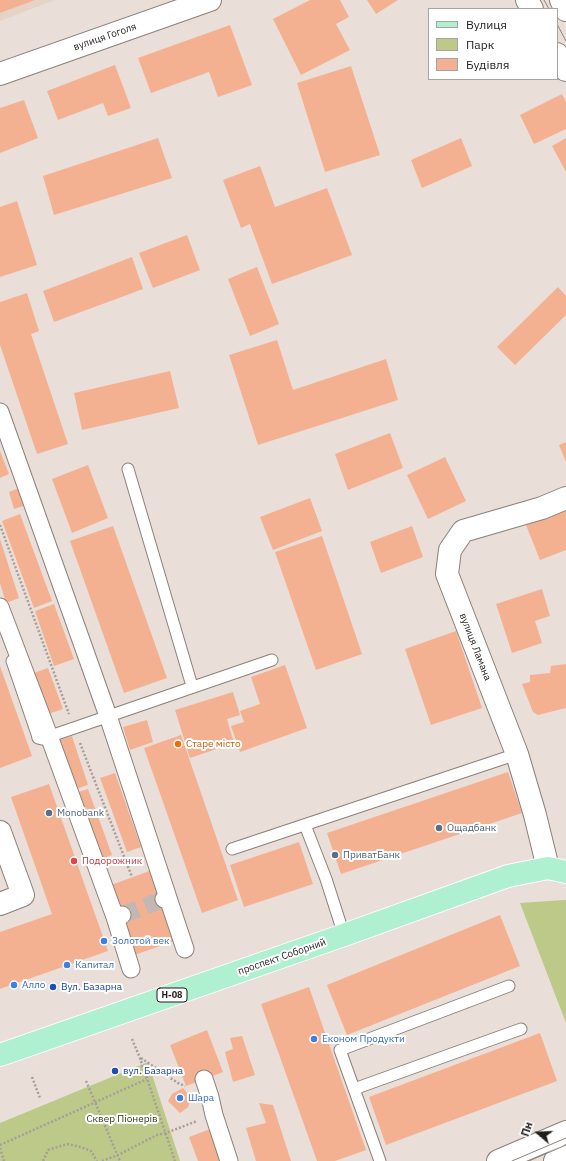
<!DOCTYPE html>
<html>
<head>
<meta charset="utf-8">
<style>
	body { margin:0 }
	#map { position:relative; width:566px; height:1161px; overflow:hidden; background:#eaded8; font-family:"IBM Plex Sans",sans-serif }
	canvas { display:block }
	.legend { position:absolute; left:428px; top:8px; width:130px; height:72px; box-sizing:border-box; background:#fff; border:1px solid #a6a5a4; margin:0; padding:5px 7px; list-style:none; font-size:12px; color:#211d1b }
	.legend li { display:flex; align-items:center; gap:8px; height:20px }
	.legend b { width:20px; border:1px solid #a6a5a4 }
	.north { position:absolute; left:518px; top:1113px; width:40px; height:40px; -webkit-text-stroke:3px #fff; paint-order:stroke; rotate:289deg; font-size:11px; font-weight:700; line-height:16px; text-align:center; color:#211d1b }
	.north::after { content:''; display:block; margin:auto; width:14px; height:18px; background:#211d1b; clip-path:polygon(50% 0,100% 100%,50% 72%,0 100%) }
</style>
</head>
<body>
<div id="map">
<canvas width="566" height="1161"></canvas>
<ul class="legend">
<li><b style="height:5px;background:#aef0d0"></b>Вулиця</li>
<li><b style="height:11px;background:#bcc989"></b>Парк</li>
<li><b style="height:11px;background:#f4b191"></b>Будівля</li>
</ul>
<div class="north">Пн</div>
</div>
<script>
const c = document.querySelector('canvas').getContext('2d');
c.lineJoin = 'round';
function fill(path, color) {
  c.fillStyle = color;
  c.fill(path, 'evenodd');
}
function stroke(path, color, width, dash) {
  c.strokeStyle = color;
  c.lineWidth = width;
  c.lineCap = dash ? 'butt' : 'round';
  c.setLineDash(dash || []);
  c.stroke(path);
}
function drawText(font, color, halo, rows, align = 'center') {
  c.font = font + ' "IBM Plex Sans",sans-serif';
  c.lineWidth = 4;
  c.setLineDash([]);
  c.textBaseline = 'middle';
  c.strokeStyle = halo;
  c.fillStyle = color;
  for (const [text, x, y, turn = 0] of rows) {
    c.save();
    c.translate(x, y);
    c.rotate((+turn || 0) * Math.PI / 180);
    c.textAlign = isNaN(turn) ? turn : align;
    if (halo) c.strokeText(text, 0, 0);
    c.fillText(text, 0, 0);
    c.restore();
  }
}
fill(new Path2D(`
	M0,0H55L0,21Z`), '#e6d3c8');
fill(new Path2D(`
	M564,900H566V1023L520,903Z
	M148,1062L180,1161H0V1123Z`), '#bcc989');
fill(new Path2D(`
	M0,0H35L0,13Z
	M310,0H340L349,17L336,24L350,50L301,75L273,19Z
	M367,0H398L376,14Z
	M230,25L252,85L218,97L209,72L151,93L138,58Z
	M115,65L131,108L108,116L103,103L58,120L47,91Z
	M351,66L380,155L325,172L297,83Z
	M562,94L566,102V129L534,144L520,115Z
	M24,100L38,138L0,153V108Z
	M158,138L172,178L54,215L43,176Z
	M461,138L472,166L422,188L411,160Z
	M566,138V172L552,146Z
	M260,166L275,207L327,188L352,255L272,284L250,224L241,228L223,180Z
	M17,201L37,265L0,277V207Z
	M187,235L200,270L153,288L139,253Z
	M132,257L143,289L54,322L43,291Z
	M257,267L279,324L250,336L228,279Z
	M558,287L566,296V315L515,365L497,347Z
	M27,293L39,331L31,334L68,444L37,454L0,345V302Z
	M277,340L293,390L386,359L398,400L258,445L229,355Z
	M170,371L179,408L82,430L74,393Z
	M390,433L403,468L348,490L335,454Z
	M566,442V462L559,445Z
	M0,451L9,474L0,478Z
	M445,457L466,501L428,519L407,475Z
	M88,465L108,518L72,533L52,479Z
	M24,486L30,504L14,509L9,492Z
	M310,498L322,531L273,550L260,517Z
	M566,509V550L540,560L526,525Z
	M20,514L52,601L34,608L2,521Z
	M113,526L167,678L124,693L70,541Z
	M412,526L423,557L381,573L370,542Z
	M322,536L362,654L316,670L275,552Z
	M0,539L19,598L6,603L0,583Z
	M542,589L550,616L535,621L542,643L512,653L496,604Z
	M54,604L74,659L54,666L35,611Z
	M456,631L482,708L431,725L405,649Z
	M566,664V708L538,715L533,712L522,684L530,682V675L550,673L551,666Z
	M285,665L307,728L240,752L231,726L244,722L240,711L260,704L251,677Z
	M0,666L32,756L0,768Z
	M48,668L63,709L48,714L34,673Z
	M233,692L240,715L227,719L234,743L190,758L175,710Z
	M147,720L153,742L130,750L123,727Z
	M181,735L238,900L202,913L144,748Z
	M72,736L88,785L73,790L57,741Z
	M508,772L522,813L341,874L327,833Z
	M115,773L141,847L127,852L100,778Z
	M49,784L108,951L0,989V932L52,914L11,797Z
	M88,789L112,855L99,860L75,793Z
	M299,842L313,884L244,907L230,865Z
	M155,869L179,939L135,955L111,885Z
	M500,915L520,966L347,1035L327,985Z
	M309,987L366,1150L335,1161H317L261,1004Z
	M207,1030L223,1072L186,1086L170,1045Z
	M540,1033L557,1081L386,1145L369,1097Z
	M242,1036L255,1075L233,1082L225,1052L233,1049L230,1038Z
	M183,1088L190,1096V1102L188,1107L180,1113L168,1101L172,1094Z
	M259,1103L273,1105L291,1161H256L246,1128L266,1123Z
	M213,1128L224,1161H198L189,1137Z`), '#f4b191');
stroke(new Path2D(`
	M122,915L164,899`), '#c2b7b2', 17, [17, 8]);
const service = new Path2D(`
	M128,469L192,686
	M12,661L37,734L38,738L42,739L272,660
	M305,825L326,879L344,935
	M232,849L517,754
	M354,1089L521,1029
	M380,1161L340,1050L509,986`);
const pedestrian = new Path2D(`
	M0,412L108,716L168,898L164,899
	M0,607L49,736L115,917L122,915
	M168,898L185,949
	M115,917L131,969
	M204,1079L210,1097L214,1115L229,1161`);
const minor = new Path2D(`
	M527,0L532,9
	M561,0L566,10
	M557,54L566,70
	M0,74L210,0
	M0,832L23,895L0,904
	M548,868L535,815L517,754L447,574L450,550L463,531L542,508L566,498
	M498,1161L566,1132
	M555,1161L566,1156`);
const primary = new Path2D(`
	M0,1055L344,935L508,876L548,868L566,872`);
stroke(service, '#8b807a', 13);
stroke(pedestrian, '#8b807a', 19);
stroke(minor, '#8b807a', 24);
stroke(primary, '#fff', 24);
stroke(new Path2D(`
	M0,525L69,714
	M80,743L132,877
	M132,1039L140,1058L175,1161
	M141,1058L178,1083L185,1086
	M32,1077L40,1098
	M86,1081L120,1161
	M0,1145L147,1079
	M0,1148L4,1161
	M43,1161L48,1150L67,1144L81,1147L91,1151L97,1161
	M102,1161L118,1155L157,1135L166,1133L197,1121`), '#a79e99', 2.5, [2, 2]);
stroke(service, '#fff', 11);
stroke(pedestrian, '#fff', 17);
stroke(minor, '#fff', 22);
stroke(primary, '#aef0d0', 22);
stroke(new Path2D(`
	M544,0L549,9
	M557,24L566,41
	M512,1161L566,1138
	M529,1161L566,1145`), '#8d8580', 1);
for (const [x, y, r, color] of [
	[178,744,4,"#e8710a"],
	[49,813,4,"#5c6f8a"],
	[439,828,4,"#5c6f8a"],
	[335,855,4,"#5c6f8a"],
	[74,861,4,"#e0444e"],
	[104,941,4,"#3f7fe0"],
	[67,965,4,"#3f7fe0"],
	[14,985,4,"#3f7fe0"],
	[53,987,4,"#1a4fb4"],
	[314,1039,4,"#3f7fe0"],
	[115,1071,4,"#1a4fb4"],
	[180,1098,4,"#3f7fe0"]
]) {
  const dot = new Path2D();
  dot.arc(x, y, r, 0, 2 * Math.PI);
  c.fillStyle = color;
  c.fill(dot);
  stroke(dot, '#fff', 1.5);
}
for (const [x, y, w] of [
	[172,995,30]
]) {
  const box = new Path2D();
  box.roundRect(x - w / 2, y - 7, w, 14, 3);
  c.fillStyle = '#fff';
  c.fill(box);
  stroke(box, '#211d1b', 1);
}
drawText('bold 9px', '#211d1b', null, [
	["Н-08",172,995]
]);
drawText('10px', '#211d1b', '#fff', [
	["вулиця Гоголя",105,37,-19],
	["вулиця Ламана",475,647,69],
	["проспект Соборний",282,957,-19]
]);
drawText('10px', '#c56008', '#fff', [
	["Старе мiсто",186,744]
], 'left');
drawText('10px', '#4e5e75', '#fff', [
	["Monobank",57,813],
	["Ощадбанк",447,828],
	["ПриватБанк",343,855]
], 'left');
drawText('10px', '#be3a42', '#fff', [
	["Подорожник",82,861]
], 'left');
drawText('10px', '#366cbe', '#fff', [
	["Золотой век",112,941],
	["Капитал",75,965],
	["Алло",22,985],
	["Економ Продукти",322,1039],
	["Шара",188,1098]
], 'left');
drawText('10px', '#164399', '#fff', [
	["Вул. Базарна",61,987],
	["вул. Базарна",123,1071]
], 'left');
drawText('10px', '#373d19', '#fff', [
	["Сквер Піонерів",122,1119]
]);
</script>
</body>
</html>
